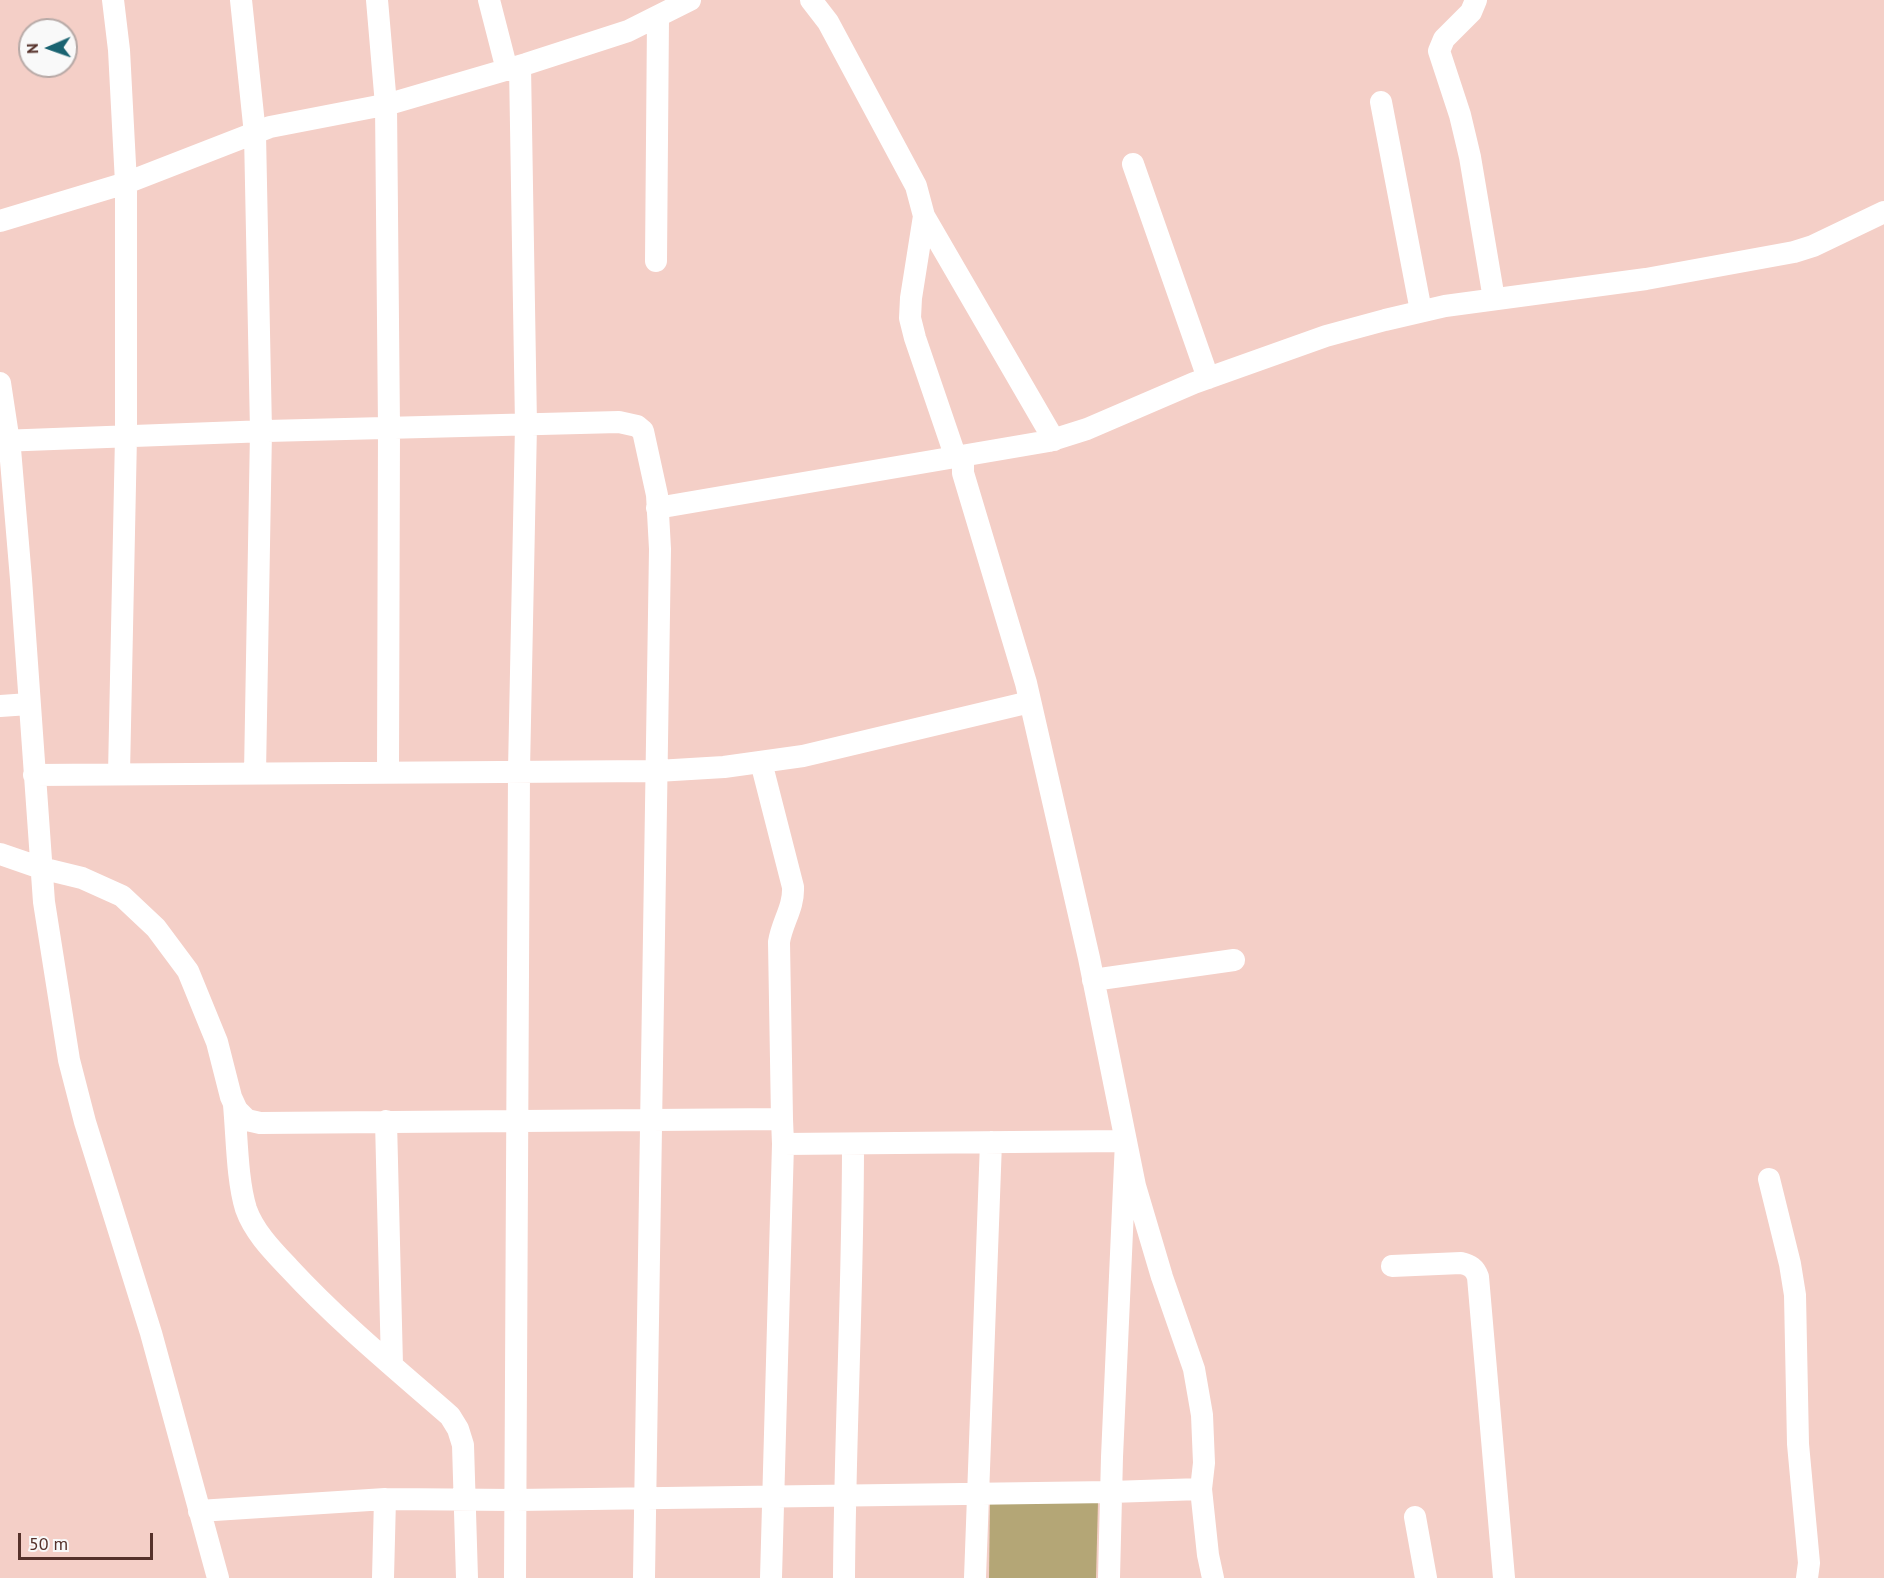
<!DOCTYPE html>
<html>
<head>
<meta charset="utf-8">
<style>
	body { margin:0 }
	#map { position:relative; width:1884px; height:1578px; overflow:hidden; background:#f4cfc7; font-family:"PT Sans",sans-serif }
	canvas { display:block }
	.north { position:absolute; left:18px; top:18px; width:60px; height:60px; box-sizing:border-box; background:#f9f9f9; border:2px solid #b7a9a6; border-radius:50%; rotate:268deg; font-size:16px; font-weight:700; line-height:24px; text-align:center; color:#55312a }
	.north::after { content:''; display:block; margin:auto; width:21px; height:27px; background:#1a6371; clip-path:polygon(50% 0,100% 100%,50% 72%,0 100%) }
	.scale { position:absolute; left:18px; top:1533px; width:135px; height:27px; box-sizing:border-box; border:3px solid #55312a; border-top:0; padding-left:8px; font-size:18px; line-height:21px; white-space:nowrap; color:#55312a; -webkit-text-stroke:4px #f9f9f9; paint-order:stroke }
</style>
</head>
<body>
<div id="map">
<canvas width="1884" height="1578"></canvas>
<div class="north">N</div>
<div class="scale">50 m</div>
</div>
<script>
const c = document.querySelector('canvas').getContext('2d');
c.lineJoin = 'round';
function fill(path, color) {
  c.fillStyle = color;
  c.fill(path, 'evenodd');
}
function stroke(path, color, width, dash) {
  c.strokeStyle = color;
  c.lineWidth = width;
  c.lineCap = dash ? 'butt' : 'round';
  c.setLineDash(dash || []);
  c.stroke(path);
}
fill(new Path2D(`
	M1098,1501L1096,1578H989L990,1504Z`), '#b4a676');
stroke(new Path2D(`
	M113,0L119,50L126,183V436L119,774
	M241,0L255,134L261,431L255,773
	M377,0L386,105L389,428L388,772
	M489,0L507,70
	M811,0L828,22L916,186L924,216L911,298L910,318L915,338L956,458
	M1476,0L1471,12L1444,39L1439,51L1460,115L1470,157L1494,299
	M1381,102L1421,311
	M1133,164L1208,378
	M924,216L1054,440
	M0,221L126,183L270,127L389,104L526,64L628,31L690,0
	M656,261L658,18
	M0,383L10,449L21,579L44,902L69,1060L85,1122L151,1333L218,1578
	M0,441L267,431L619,422L637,426L643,431L657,495L660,549L644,1578
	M963,457V473L1026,683L1089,958L1135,1186L1162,1277L1194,1369L1202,1415L1204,1463L1201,1489L1208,1555L1213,1578
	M657,508L1049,441L1087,429L1194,383L1326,336L1385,320L1445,306L1646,279L1794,252L1813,246L1884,212
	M0,706L29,704
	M761,762L793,887C794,908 782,922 779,942L782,1119
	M34,775L657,771L724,767L803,756L1030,702
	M0,854L41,868L82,878L122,896L156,928L188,971L217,1042L231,1097L237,1110L247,1120L260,1123L782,1119L783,1144L1126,1141L1112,1457L1109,1578
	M1093,980L1234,960
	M234,1105C237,1137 237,1180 246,1209C254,1232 273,1251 289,1268C339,1322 395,1368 450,1416L458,1429L463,1445L467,1578
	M386,1121L392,1365
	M1769,1179L1790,1264L1795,1295L1798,1444L1809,1563L1807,1578
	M1392,1266L1461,1263C1470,1265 1475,1268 1478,1277L1504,1578
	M199,1511L385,1499L516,1500L1111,1492L1201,1489
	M1415,1517L1426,1578
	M383,1578L385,1499
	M515,1578L519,770L526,425L520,66
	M771,1578L783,1144
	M844,1578C845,1433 853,1289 853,1144
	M975,1578L991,1142`), '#fff', 22);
</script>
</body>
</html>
